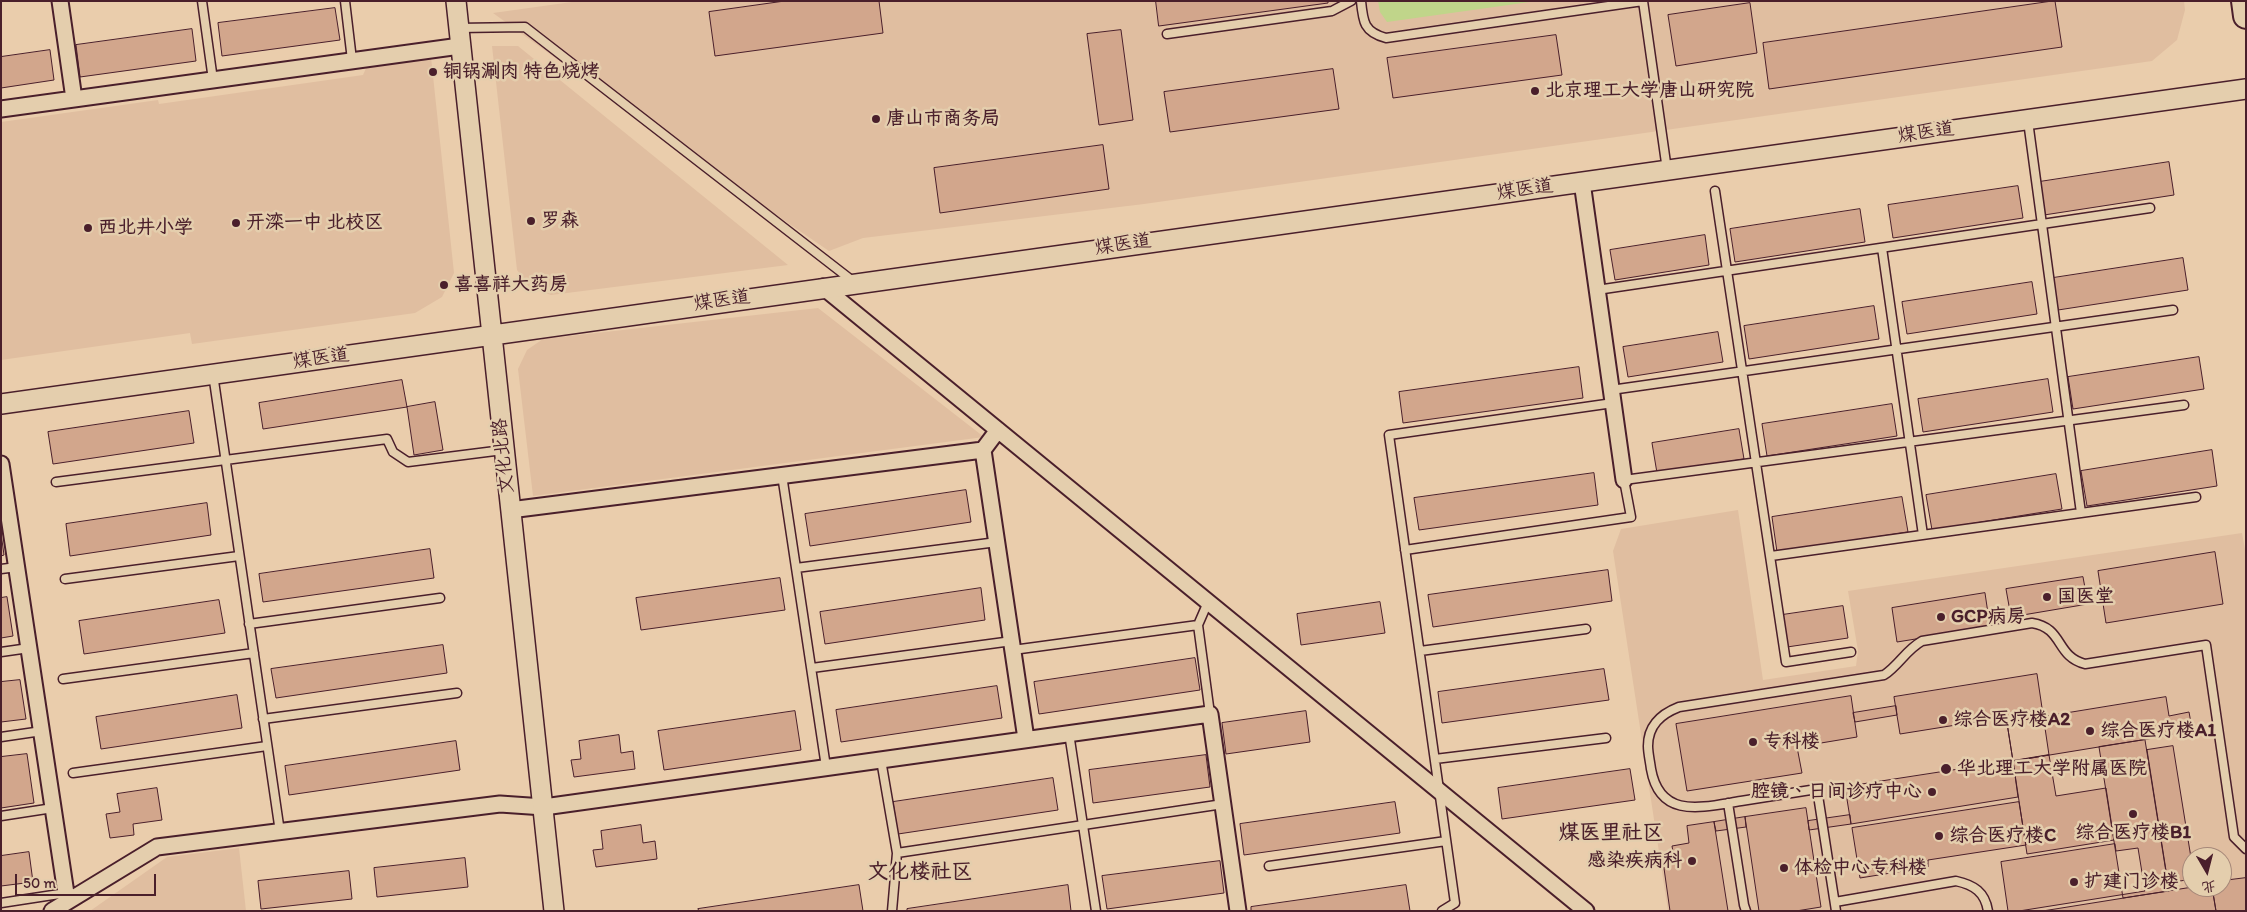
<!DOCTYPE html>
<html>
<head>
<meta charset="utf-8">
<style>
	body { margin:0 }
	#map { position:relative; width:2247px; height:912px; overflow:hidden; background:#eacdac; font-family:Itim,"LXGW WenKai TC",sans-serif }
	canvas { display:block }
	.frame { position:absolute; inset:0; border:2px solid #4a1f2b; pointer-events:none }
	.north { position:absolute; left:2182px; top:847px; width:50px; height:50px; box-sizing:border-box; background:#e4cead; border:1px solid #a68879; border-radius:50%; rotate:172deg; font-size:14px; font-weight:700; line-height:20px; text-align:center; color:#4a1f2b }
	.north::after { content:''; display:block; margin:auto; width:18px; height:22px; background:#4a1f2b; clip-path:polygon(50% 0,100% 100%,50% 72%,0 100%) }
	.scale { position:absolute; left:15px; top:874px; width:141px; height:22px; box-sizing:border-box; border:2px solid #4a1f2b; border-top:0; padding-left:6px; font-size:15px; line-height:18px; white-space:nowrap; color:#4a1f2b; -webkit-text-stroke:4px #e4cead; paint-order:stroke }
</style>
</head>
<body>
<div id="map">
<canvas width="2247" height="912"></canvas>
<div class="frame"></div>
<div class="north">北</div>
<div class="scale">50 m</div>
</div>
<script>
const c = document.querySelector('canvas').getContext('2d');
c.lineJoin = 'round';
function fill(path, color) {
  c.fillStyle = color;
  c.fill(path, 'evenodd');
}
function stroke(path, color, width, dash) {
  c.strokeStyle = color;
  c.lineWidth = width;
  c.lineCap = dash ? 'butt' : 'round';
  c.setLineDash(dash || []);
  c.stroke(path);
}
function drawText(font, color, halo, rows, align = 'center') {
  c.font = font + ' Itim,"LXGW WenKai TC",sans-serif';
  c.lineWidth = 5;
  c.setLineDash([]);
  c.textBaseline = 'middle';
  c.strokeStyle = halo;
  c.fillStyle = color;
  for (const [text, x, y, turn = 0] of rows) {
    c.save();
    c.translate(x, y);
    c.rotate((+turn || 0) * Math.PI / 180);
    c.textAlign = isNaN(turn) ? turn : align;
    if (halo) c.strokeText(text, 0, 0);
    c.fillText(text, 0, 0);
    c.restore();
  }
}
fill(new Path2D(`
	M579,1H2184L2185,10L2177,40L2152,61L1144,204L863,238L829,251L709,169L493,13Z
	M492,46H518L788,265L551,295L529,287L517,270Z
	M431,57L454,273L442,297L415,313L192,344L190,333L1,360V122L158,100L159,104L363,75L367,66Z
	M818,308L984,437L533,496L518,369L527,350L543,339Z
	M1738,510L1763,680L1856,666L1858,651L1848,591L2242,533L2246,555V911H1668L1613,551L1621,529ZM2192,857H2222V887H2192Z
	M239,848L246,911H90L167,857Z`), '#e0bea0');
fill(new Path2D(`
	M1378,1H1537L1387,22L1380,12Z`), '#c0d58a');
const building = new Path2D(`
	M785,1H879L883,33L715,56L709,12Z
	M1156,1H1328V3L1159,26Z
	M2055,1L2062,47L1769,89L1763,43Z
	M1750,3L1757,53L1676,66L1668,15Z
	M335,8L340,40L222,56L218,23Z
	M192,29L196,61L80,77L76,45Z
	M1121,30L1133,120L1099,125L1087,34Z
	M1556,35L1562,75L1393,98L1387,58Z
	M50,50L54,80L1,88V57Z
	M1333,69L1339,109L1170,132L1164,92Z
	M1103,145L1109,189L940,213L934,168Z
	M2169,162L2174,195L2044,215L2039,182Z
	M2018,186L2023,218L1893,238L1888,205Z
	M1860,209L1865,242L1735,262L1730,229Z
	M1705,235L1709,265L1615,280L1610,250Z
	M2183,258L2188,290L2058,310L2053,278Z
	M2032,282L2037,314L1907,334L1902,302Z
	M1874,306L1879,339L1749,359L1744,326Z
	M1718,332L1723,362L1628,377L1623,347Z
	M2199,357L2204,389L2073,409L2068,377Z
	M1579,367L1583,398L1403,423L1399,392Z
	M2048,379L2053,412L1923,432L1918,399Z
	M402,380L407,407L263,429L259,403Z
	M435,402L443,450L414,455L407,407Z
	M1892,404L1897,436L1767,456L1762,424Z
	M189,411L194,443L53,464L48,432Z
	M1739,429L1744,459L1657,473L1652,443Z
	M2212,450L2217,486L2087,506L2081,471Z
	M1594,473L1598,505L1419,530L1414,498Z
	M2056,474L2062,509L1932,530L1926,495Z
	M966,490L971,522L810,546L805,514Z
	M1902,497L1908,532L1777,552L1772,517Z
	M207,503L211,535L70,556L66,524Z
	M1,533L4,555L1,556Z
	M430,549L434,578L263,602L259,574Z
	M2215,552L2223,604L2106,623L2098,571Z
	M1608,570L1612,601L1433,627L1428,595Z
	M2083,577L2088,604L2011,617L2006,589Z
	M780,578L785,610L641,630L636,598Z
	M981,588L985,620L825,644L820,612Z
	M1985,593L1990,627L1897,642L1892,608Z
	M7,597L13,636L1,638V598Z
	M219,600L225,633L84,654L79,621Z
	M1380,602L1385,633L1301,645L1297,614Z
	M1843,606L1848,638L1787,647L1782,615Z
	M443,645L447,673L276,698L271,669Z
	M1195,658L1200,690L1039,714L1034,682Z
	M1604,669L1609,700L1442,723L1438,692Z
	M2037,674L2049,755L2013,761L2006,717L1900,734L1894,697Z
	M20,680L26,719L1,722V682Z
	M997,686L1002,718L841,742L836,710Z
	M237,695L242,728L101,749L96,717Z
	M1851,696L1857,737L1797,747L1802,773L1687,791L1676,724Z
	M2166,697L2169,716L2189,712L2191,723L2171,727L2172,735L2013,761L2007,723Z
	M1896,706L1897,715L1855,722L1853,713Z
	M795,711L801,750L664,770L658,731Z
	M1306,711L1310,742L1226,754L1222,723Z
	M619,735L621,753L633,751L635,769L574,777L571,760L581,759L579,741Z
	M2145,740L2169,891L2123,898L2099,747Z
	M456,741L460,770L289,795L285,766Z
	M2173,746L2192,864V879L2168,883L2147,750Z
	M27,754L34,803L1,808V757Z
	M1206,755L1210,787L1093,803L1089,770Z
	M2049,755L2056,796L2106,788L2114,840L2027,854L2013,761Z
	M2013,761L2018,797L1851,824L1845,787Z
	M1630,769L1635,800L1502,819L1498,788Z
	M1053,778L1058,810L898,834L893,802Z
	M157,788L162,820L133,824L134,835L110,838L106,814L120,812L117,794Z
	M1395,802L1400,833L1244,855L1240,824Z
	M2019,802L2026,845L1928,860V867L1860,878L1852,828Z
	M1806,808L1821,907L1796,911H1759L1745,817Z
	M1850,815L1851,824L1809,830L1808,821Z
	M1745,817L1746,827L1716,831L1714,822Z
	M1714,822L1728,911H1670L1662,854L1673,852L1672,846L1689,843L1687,826Z
	M641,825L643,843L655,841L657,859L596,867L593,850L603,849L601,831Z
	M2115,844L2116,851L2138,848L2145,891L2019,911H2008L2001,862Z
	M29,852L33,882L1,886V856Z
	M465,858L468,887L377,897L374,868Z
	M1220,861L1224,893L1107,909L1102,876Z
	M349,871L352,899L261,909L258,881Z
	M2246,878V911H2216L2212,887H2222V881Z
	M859,885L863,911H699L698,909Z
	M1068,885L1071,911H907V909Z
	M1406,885L1410,911H1251V907Z
	M2193,887H2212L2216,911H2043Z`);
fill(building, '#d2a68c');
stroke(building, '#4a1f2b', 1);
const service = new Path2D(`
	M202,1L213,80
	M345,1L352,60
	M1361,1C1363,22 1364,32 1386,38L1643,1
	M1643,1L1667,170
	M458,28L525,27L854,282
	M1167,34L1332,11L1351,1
	M2028,121L2081,513
	M1715,191L1786,662L1851,652
	M1882,248L1923,535
	M1597,290L2150,208
	M213,374L280,832
	M1611,390L2173,310
	M782,475L826,767
	M56,482L387,439L393,452L408,462L503,450
	M1405,550L1631,517L1624,480L2184,405
	M1771,556L2196,497
	M796,568L997,542
	M1,569L17,567
	M65,579L239,556
	M1208,602L1198,625L1210,714
	M249,624L440,598
	M1013,650L1198,625
	M1420,651L1586,629
	M1,652L29,648
	M812,668L1012,641
	M63,679L254,653
	M263,719L457,693
	M1069,733L1096,911
	M1,737L42,731
	M1435,759L1606,738
	M881,760L897,853L892,911
	M73,773L267,746
	M1728,803L1744,905L1746,911
	M1,816L53,808
	M897,853L1223,804
	M1269,866L1446,841
	M1835,902L1956,881C1974,885 1985,892 1988,911
	M1,903L66,893
	M1442,911L1455,903L1389,435L1613,403
	M1836,911L1817,789C1791,793 1766,797 1741,801C1703,807 1660,820 1651,769C1650,761 1648,753 1648,746C1648,725 1661,714 1679,707L1884,675C1899,665 1906,650 1922,641L2032,623C2064,628 2055,656 2085,664L2206,645L2234,837L2246,849`);
const minor = new Path2D(`
	M60,1L74,99
	M1,109L460,46
	M1582,182L1624,480
	M823,287L1586,911
	M983,450L1026,739
	M1,464L67,900
	M510,510L983,450L998,430
	M52,911L157,847L500,804L544,807L1210,714L1238,911`);
const tertiary = new Path2D(`
	M456,1L554,911
	M1,404L2246,89`);
const primary = new Path2D(`
	M2244,1L2246,16`);
stroke(service, '#4a1f2b', 11);
stroke(minor, '#4a1f2b', 19);
stroke(tertiary, '#4a1f2b', 22);
stroke(primary, '#4a1f2b', 28);
stroke(service, '#e4cead', 8);
stroke(minor, '#e4cead', 15);
stroke(tertiary, '#e4cead', 19);
stroke(primary, '#e4cead', 24);
for (const [x, y, r, color] of [
	[433,72,5,"#4a1f2b"],
	[1535,91,5,"#4a1f2b"],
	[876,119,5,"#4a1f2b"],
	[531,221,5,"#4a1f2b"],
	[236,223,5,"#4a1f2b"],
	[88,228,5,"#4a1f2b"],
	[444,285,5,"#4a1f2b"],
	[2047,597,5,"#4a1f2b"],
	[1941,617,5,"#4a1f2b"],
	[1943,720,5,"#4a1f2b"],
	[2090,731,5,"#4a1f2b"],
	[1753,742,5,"#4a1f2b"],
	[1946,769,6,"#4a1f2b"],
	[1932,792,5,"#4a1f2b"],
	[2133,814,5,"#4a1f2b"],
	[1939,836,5,"#4a1f2b"],
	[1692,861,5,"#4a1f2b"],
	[1784,868,5,"#4a1f2b"],
	[2074,882,5,"#4a1f2b"]
]) {
  const dot = new Path2D();
  dot.arc(x, y, r, 0, 2 * Math.PI);
  c.fillStyle = color;
  c.fill(dot);
  stroke(dot, '#e4cead', 2);
}
drawText('bold 19px', '#4a1f2b', '#e4cead', [
	["铜锅涮肉 特色烧烤",443,72],
	["北京理工大学唐山研究院",1545,91],
	["唐山市商务局",886,119],
	["罗森",541,221],
	["开滦一中 北校区",246,223],
	["西北井小学",98,228],
	["喜喜祥大药房",454,285],
	["国医堂",2057,597],
	["GCP病房",1951,617],
	["综合医疗楼A2",1953,720],
	["综合医疗楼A1",2100,731],
	["专科楼",1763,742],
	["华北理工大学附属医院",1957,769],
	["腔镜、日间诊疗中心",1922,792,"right"],
	["综合医疗楼B1",2133,833,"center"],
	["综合医疗楼C",1949,836],
	["感染疾病科",1682,861,"right"],
	["体检中心专科楼",1794,868],
	["扩建门诊楼",2084,882]
], 'left');
drawText('19px', '#4a1f2b', '#e4cead', [
	["煤医道",1926,133,-8],
	["煤医道",1525,190,-8],
	["煤医道",1123,245,-8],
	["煤医道",722,301,-8],
	["煤医道",321,359,-8],
	["文化北路",504,456,-96]
]);
drawText('bold 21px', '#4a1f2b', '#e4cead', [
	["煤医里社区",1611,834],
	["文化楼社区",920,873]
]);
</script>
</body>
</html>
